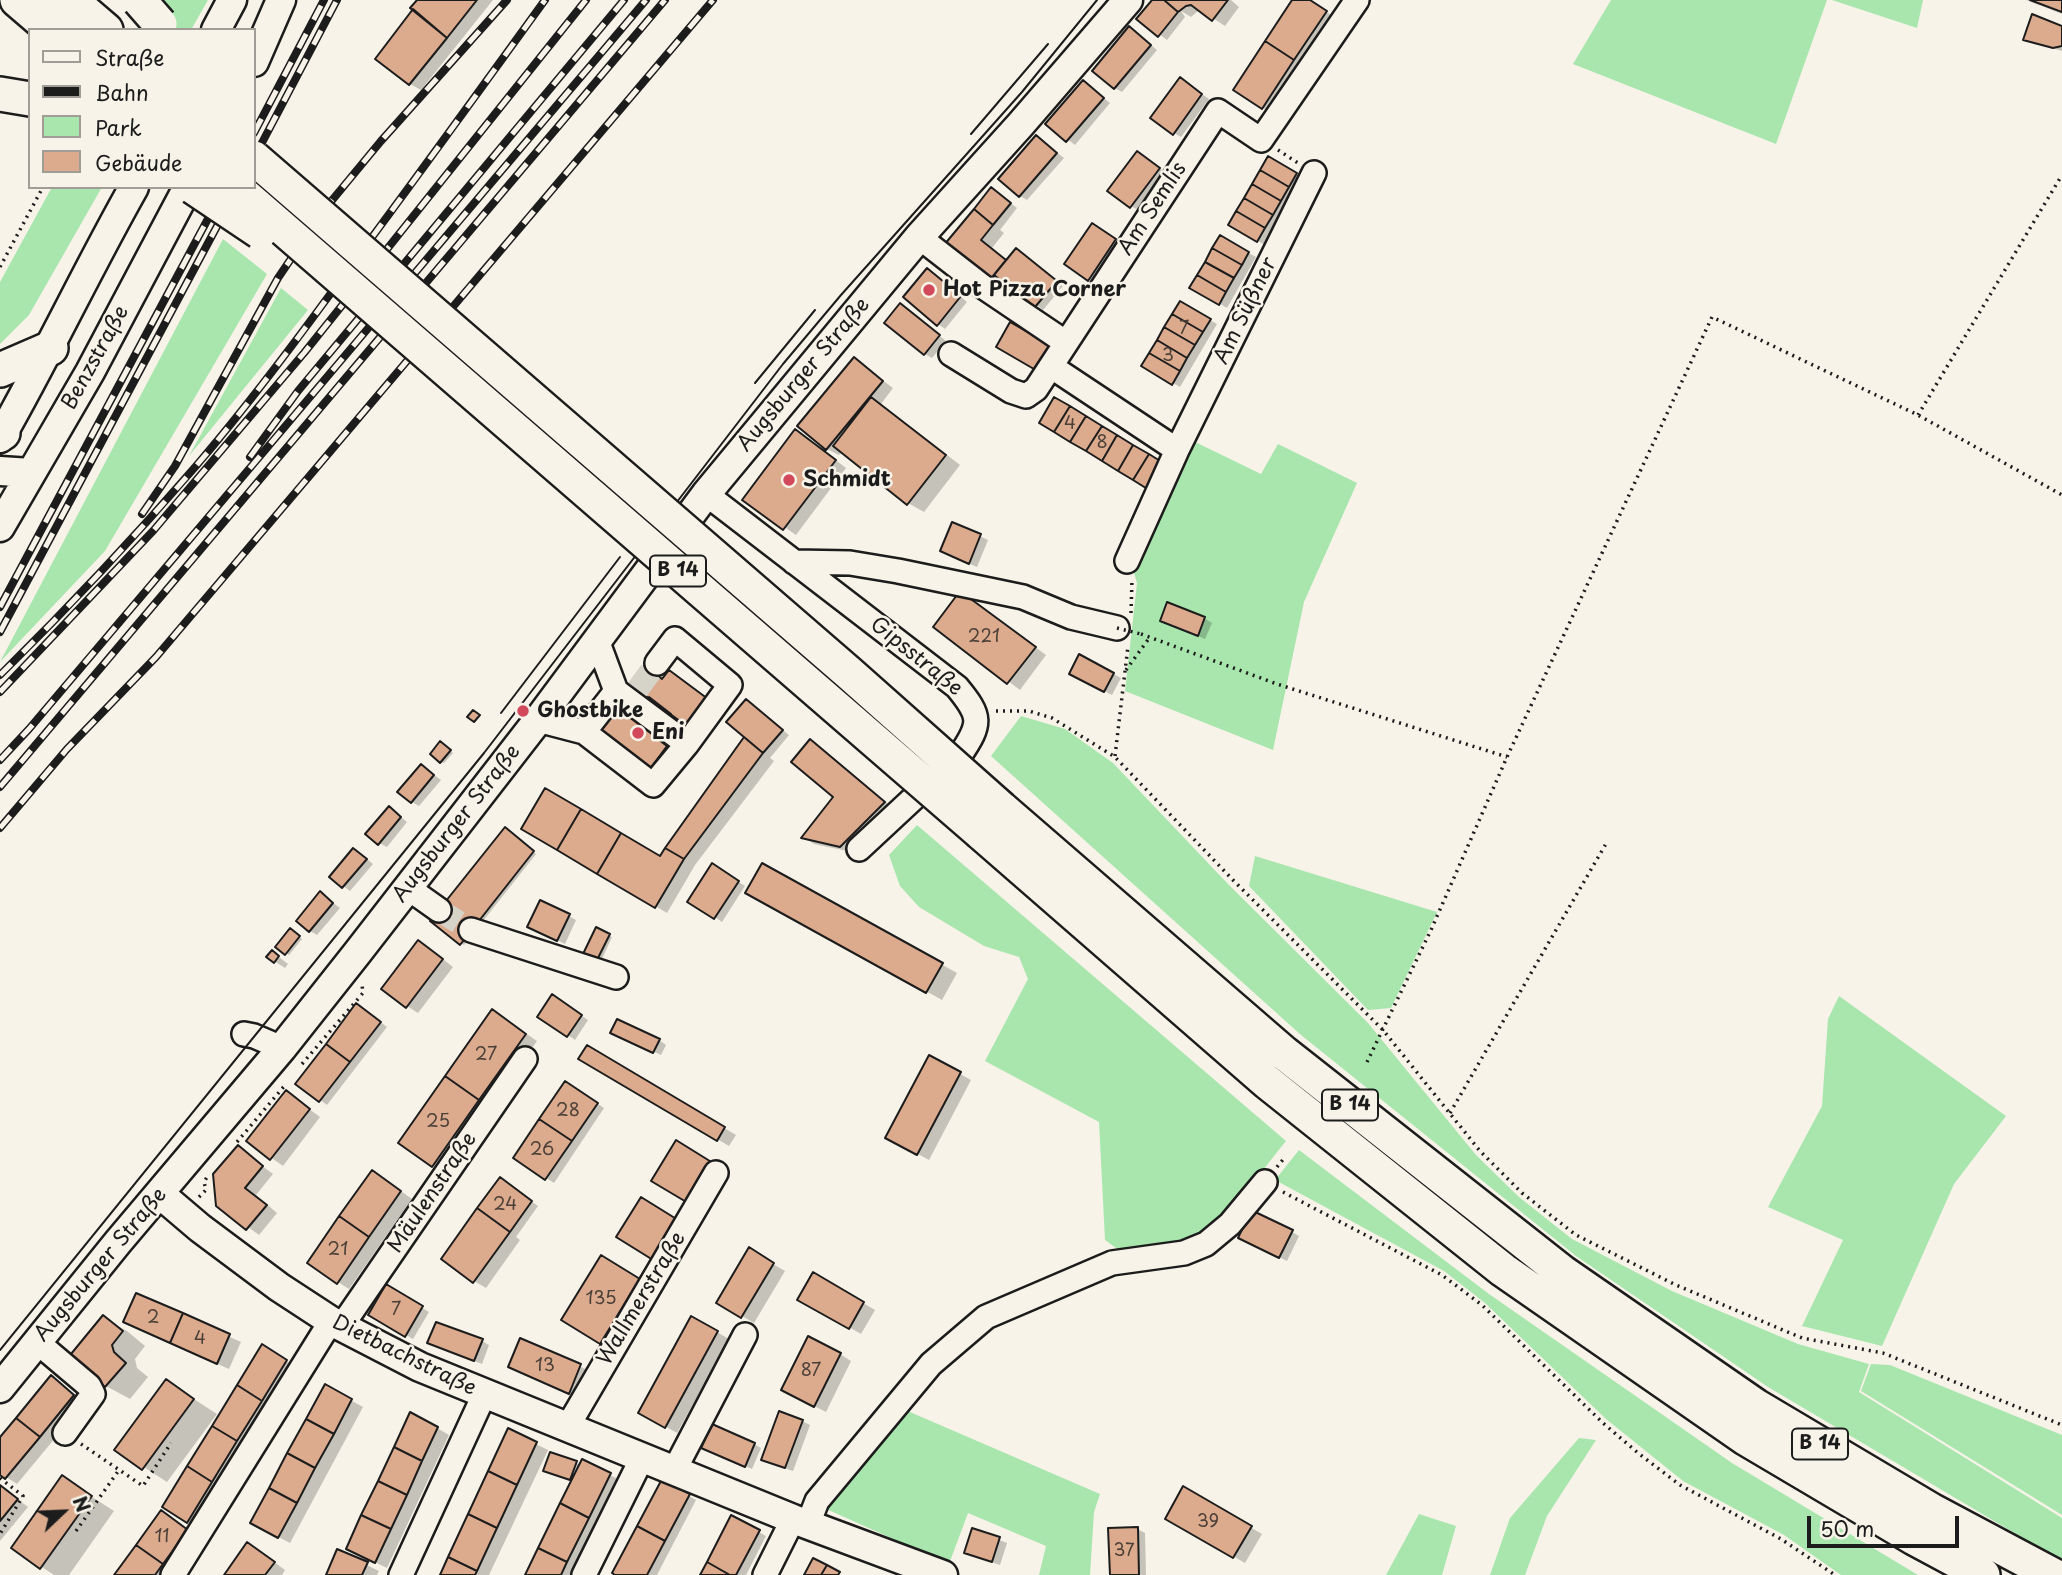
<!DOCTYPE html>
<html>
<head>
<meta charset="utf-8">
<style>
	body { margin:0 }
	#map { position:relative; width:2062px; height:1575px; overflow:hidden; background:#f7f3e8; font-family:"Playpen Sans",sans-serif }
	canvas { display:block }
	.legend { position:absolute; left:28px; top:28px; width:228px; height:161px; box-sizing:border-box; background:#f7f3e8; border:2px solid #9f9d96; margin:0; padding:9px 12px; list-style:none; font-size:21px; color:#1c1c1c }
	.legend li { display:flex; align-items:center; gap:14px; height:35px }
	.legend b { width:35px; border:2px solid #9f9d96 }
	.north { position:absolute; left:28px; top:1477px; width:70px; height:70px; -webkit-text-stroke:5px #f7f3e8; paint-order:stroke; rotate:67deg; font-size:19px; font-weight:700; line-height:28px; text-align:center; color:#1c1c1c }
	.north::after { content:''; display:block; margin:auto; width:24px; height:32px; background:#1c1c1c; clip-path:polygon(50% 0,100% 100%,50% 72%,0 100%) }
	.scale { position:absolute; left:1807px; top:1516px; width:152px; height:32px; box-sizing:border-box; border:4px solid #1c1c1c; border-top:0; padding-left:9px; font-size:21px; line-height:24px; white-space:nowrap; color:#1c1c1c; -webkit-text-stroke:5px #f7f3e8; paint-order:stroke }
</style>
</head>
<body>
<div id="map">
<canvas width="2062" height="1575"></canvas>
<ul class="legend">
<li><b style="height:9px;background:#f7f3e8"></b>Straße</li>
<li><b style="height:9px;background:#1c1c1c"></b>Bahn</li>
<li><b style="height:19px;background:#a8e6ae"></b>Park</li>
<li><b style="height:19px;background:#dcab8e"></b>Gebäude</li>
</ul>
<div class="north">N</div>
<div class="scale">50 m</div>
</div>
<script>
const c = document.querySelector('canvas').getContext('2d');
c.lineJoin = 'round';
function fill(path, color) {
  c.fillStyle = color;
  c.fill(path, 'evenodd');
}
function stroke(path, color, width, dash) {
  c.strokeStyle = color;
  c.lineWidth = width;
  c.lineCap = dash ? 'butt' : 'round';
  c.setLineDash(dash || []);
  c.stroke(path);
}
function drawText(font, color, halo, rows, align = 'center') {
  c.font = font + ' "Playpen Sans",sans-serif';
  c.lineWidth = 5;
  c.setLineDash([]);
  c.textBaseline = 'middle';
  c.strokeStyle = halo;
  c.fillStyle = color;
  for (const [text, x, y, turn = 0] of rows) {
    c.save();
    c.translate(x, y);
    c.rotate((+turn || 0) * Math.PI / 180);
    c.textAlign = isNaN(turn) ? turn : align;
    if (halo) c.strokeText(text, 0, 0);
    c.fillText(text, 0, 0);
    c.restore();
  }
}
fill(new Path2D(`
	M165,0H208L191,30H148Z
	M1611,0H1827L1776,144L1573,64Z
	M1832,0H1923L1917,28Z
	M52,187H102L29,315L0,344V282Z
	M223,239L267,274L105,551L0,662Z
	M281,288L308,310L189,456Z
	M1189,439L1261,474L1278,444L1357,483L1304,602L1273,750L1125,691L1137,583L1130,559Z
	M1021,716L1065,729L1113,763L1228,884L1368,1023L1476,1155L1519,1197L1572,1239L1672,1291L1798,1344L1869,1364L1859,1392L2062,1518V1559L2033,1544L1768,1387L1576,1256L1301,1035L991,756Z
	M917,825L1286,1141C1261,1171 1219,1234 1183,1245C1164,1251 1142,1251 1123,1253L1105,1240L1099,1122L985,1061L1028,979L1019,957L984,946L919,907L900,886L889,855Z
	M1255,856L1437,912L1391,1008L1368,1010L1249,886Z
	M1839,996L2006,1116L1954,1184L1882,1346L1802,1326L1843,1240L1768,1207L1822,1106L1828,1019Z
	M1299,1150L1489,1294L1732,1463L1918,1575H1841L1784,1535L1683,1481L1606,1419L1485,1303L1444,1271L1275,1180Z
	M1871,1364L1890,1365L2062,1435V1515L1861,1391Z
	M903,1409L1100,1494L1094,1512L1090,1575H1039L1046,1546L968,1513L949,1564L824,1508Z
	M1579,1438L1596,1440L1547,1516L1525,1575H1490L1510,1518Z
	M1419,1514L1456,1526L1442,1575H1386Z`), '#a8e6ae');
fill(new Path2D(`
	M419,0H493L421,90L410,84L415,9Z
	M1154,0H1231L1239,7L1225,26L1202,11H1198L1191,17L1181,11L1185,17L1167,40L1139,19Z
	M1294,0H1309L1337,19L1274,114L1263,108Z
	M2026,0H2062V14Z
	M2062,28V51L2025,39Z
	M1137,33L1157,50L1122,92L1115,88Z
	M1188,84L1209,99L1181,137L1174,133Z
	M1090,87L1110,103L1075,145L1048,124Z
	M1037,137L1064,158L1027,200L1020,196Z
	M1144,157L1166,173L1138,210L1131,206Z
	M1269,159L1303,179L1265,245L1231,225Z
	M999,194L1017,208L1000,230L1004,233L992,248L1008,261L1017,250L1063,286L1043,310L1006,281L1001,287L947,245Z
	M1100,229L1122,245L1096,283L1089,279Z
	M1220,237L1256,257L1227,308L1192,287Z
	M934,274L967,302L945,329L938,324Z
	M1181,303L1217,324L1180,387L1144,366Z
	M907,310L946,341L932,358L925,354Z
	M854,359L893,388L881,404L960,465L924,512L908,503L842,452L839,455L827,449L800,426Z
	M807,438L846,468L796,535L745,499Z
	M953,524L988,540L977,567L949,555Z
	M961,593L1046,655L1020,690L935,626Z
	M1204,618L1212,623L1205,639L1162,621Z
	M1080,656L1121,678L1112,695L1071,673Z
	M666,670L723,709L682,721L664,744L678,754L663,774L598,727L633,720L656,702L633,685Z
	M746,701L789,735L770,758L774,761L695,865L667,913L524,828L661,858L745,740Z
	M811,741L822,748L895,810L852,852L814,844L803,837L836,797Z
	M444,745L453,753L444,763L441,762Z
	M422,766L441,780L419,806L412,802Z
	M396,813L407,822L387,847L379,843Z
	M508,831L536,854L464,945L461,943Z
	M361,854L373,864L350,891L331,877Z
	M762,865L957,973L942,1000L747,892Z
	M713,866L745,886L722,922L715,917Z
	M321,894L340,908L317,935L310,931Z
	M569,916L576,920L565,944L537,930Z
	M597,929L612,937L601,961L586,953Z
	M294,932L302,939L289,955L277,946Z
	M430,949L453,967L418,1013L407,1006Z
	M275,954L288,964L285,968L268,957Z
	M560,1001L588,1020L575,1040L568,1035Z
	M364,1010L387,1027L327,1105L298,1084Z
	M493,1011L537,1041L444,1172L433,1166Z
	M620,1036L659,1040L666,1045L661,1055Z
	M587,1047L736,1135L729,1146L581,1058Z
	M930,1057L971,1080L929,1160L887,1137Z
	M573,1087L604,1108L554,1183L515,1158Z
	M286,1092L320,1117L283,1166L248,1141Z
	M238,1148L273,1174L256,1195L277,1213L259,1235L218,1205Z
	M384,1179L412,1199L349,1289L338,1282Z
	M507,1184L538,1206L516,1237L520,1240L486,1288L474,1281Z
	M1292,1232L1299,1236L1287,1261L1247,1241Z
	M749,1250L785,1271L754,1323L718,1302Z
	M602,1257L651,1287L612,1349L563,1320Z
	M814,1274L875,1310L861,1334L800,1299Z
	M386,1286L429,1312L413,1339L370,1314Z
	M136,1295L241,1342L229,1369L136,1328Z
	M103,1318L127,1331L145,1346L135,1359L137,1368L148,1377L130,1399L106,1386L74,1358Z
	M692,1318L729,1339L677,1433L640,1412Z
	M521,1340L592,1372L581,1399L510,1367Z
	M482,1341L489,1345L482,1364L437,1346Z
	M262,1347L298,1368L199,1528L164,1506Z
	M840,1354L851,1361L826,1412L795,1396Z
	M52,1378L85,1402L17,1484L0,1473V1440Z
	M166,1381L217,1414L167,1482L116,1449Z
	M325,1386L363,1407L290,1543L252,1523Z
	M802,1421L810,1425L793,1471L770,1463Z
	M437,1428L449,1435L387,1568L360,1555Z
	M509,1431L548,1450L489,1575H441Z
	M754,1444L761,1448L752,1469L711,1451Z
	M576,1463L610,1475L622,1481L575,1575H527L574,1480L548,1472Z
	M62,1478L114,1511L69,1575H54L13,1548Z
	M663,1481L696,1500L657,1575H613Z
	M0,1486L28,1507L0,1541Z
	M1184,1489L1262,1534L1245,1563L1167,1518Z
	M162,1512L199,1538L172,1575H116Z
	M732,1518L766,1536L746,1575H702Z
	M1137,1529L1145,1533L1146,1575H1112Z
	M974,1530L1007,1543L1000,1565L966,1553Z
	M259,1551L285,1570L282,1575H226Z
	M338,1551L379,1571L377,1575H328Z`), '#0003');
const building = new Path2D(`
	M417,0H477L447,38L410,8Z
	M1152,0H1164L1178,12L1158,37L1136,19Z
	M1164,0H1228L1212,21L1191,5L1186,6L1178,12Z
	M1292,0H1310L1327,11L1294,60L1265,41Z
	M2030,0H2062V12Z
	M413,9L447,38L409,85L375,59Z
	M2032,14L2062,26V46L2053,48L2023,40Z
	M1129,26L1151,45L1114,89L1092,71Z
	M1265,41L1294,60L1262,109L1233,90Z
	M1180,77L1202,94L1173,135L1150,118Z
	M1083,80L1104,98L1066,142L1045,124Z
	M1036,135L1057,153L1019,197L998,179Z
	M1137,151L1160,168L1130,208L1107,191Z
	M1268,156L1297,173L1289,187L1260,170Z
	M1260,170L1289,187L1281,201L1252,184Z
	M1252,184L1281,201L1273,215L1244,198Z
	M991,187L1011,203L993,225L974,209Z
	M1244,198L1273,215L1265,228L1236,211Z
	M974,209L993,225L981,240L1006,260L989,281L944,245Z
	M1236,211L1265,228L1257,242L1228,225Z
	M1092,223L1116,239L1088,281L1064,264Z
	M1220,235L1249,252L1242,265L1212,248Z
	M1016,248L1057,281L1035,307L994,275Z
	M1212,248L1242,265L1234,278L1205,262Z
	M1205,262L1234,278L1226,292L1197,275Z
	M927,268L961,296L937,326L903,297Z
	M1197,275L1226,292L1219,305L1189,288Z
	M1180,301L1211,319L1203,332L1172,314Z
	M900,303L940,335L924,355L884,323Z
	M1172,314L1203,332L1195,345L1164,327Z
	M1010,322L1054,347L1039,372L996,347Z
	M1164,327L1195,345L1187,358L1157,340Z
	M1157,340L1187,358L1180,371L1149,353Z
	M1149,353L1180,371L1172,385L1141,366Z
	M854,357L883,381L826,450L797,426Z
	M871,397L946,455L907,505L833,446Z
	M1054,397L1070,406L1054,432L1039,423Z
	M1070,406L1086,416L1070,442L1054,432Z
	M1086,416L1102,426L1086,451L1070,442Z
	M1102,426L1117,435L1102,461L1086,451Z
	M795,429L836,460L783,530L742,500Z
	M1117,435L1133,445L1118,471L1102,461Z
	M1133,445L1149,454L1133,480L1118,471Z
	M1149,454L1165,464L1149,490L1133,480Z
	M952,522L981,534L969,564L940,551Z
	M960,591L1036,647L1007,684L933,627Z
	M1167,602L1205,617L1198,636L1160,621Z
	M1079,654L1114,673L1104,692L1069,674Z
	M650,658L662,667L643,694L630,685Z
	M669,670L708,699L688,727L643,694L657,675L662,679Z
	M649,697L671,714L654,736L667,746L650,769L595,727L612,704L632,719Z
	M746,699L783,730L763,753L726,722Z
	M473,710L480,715L474,722L467,717Z
	M744,737L763,753L684,859L665,848Z
	M810,739L885,802L840,847L801,838L833,797L791,762Z
	M440,741L451,750L440,763L430,754Z
	M421,764L434,775L411,803L397,792Z
	M545,788L581,809L557,850L521,829Z
	M389,806L401,817L378,845L365,834Z
	M581,809L621,833L597,874L557,850Z
	M505,827L534,851L460,945L430,921Z
	M621,833L660,856L665,848L684,859L655,908L597,874Z
	M353,848L367,859L342,888L329,877Z
	M712,863L739,881L714,919L687,902Z
	M762,863L943,963L926,993L745,893Z
	M320,891L333,903L309,932L296,921Z
	M540,900L570,914L557,941L527,927Z
	M596,927L610,934L597,960L583,954Z
	M290,928L300,936L285,955L275,947Z
	M418,940L443,959L406,1008L381,989Z
	M272,950L279,956L274,963L266,957Z
	M552,994L582,1015L567,1037L537,1017Z
	M356,1003L381,1022L350,1062L326,1044Z
	M492,1009L526,1034L479,1100L445,1076Z
	M617,1019L660,1039L653,1053L610,1033Z
	M326,1044L350,1062L319,1102L295,1084Z
	M587,1045L725,1127L717,1141L578,1059Z
	M929,1055L961,1072L917,1155L885,1138Z
	M445,1076L479,1100L432,1167L398,1143Z
	M565,1081L598,1103L572,1141L539,1119Z
	M286,1090L310,1109L270,1160L246,1141Z
	M539,1119L572,1141L545,1180L513,1158Z
	M676,1140L713,1163L688,1203L651,1181Z
	M238,1145L263,1166L245,1188L267,1205L246,1230L216,1206L213,1174Z
	M372,1170L401,1191L369,1237L339,1216Z
	M500,1177L532,1201L510,1232L477,1208Z
	M641,1197L678,1220L653,1260L616,1237Z
	M477,1208L510,1232L473,1283L441,1259Z
	M1251,1210L1293,1230L1279,1258L1238,1238Z
	M339,1216L369,1237L337,1284L307,1263Z
	M749,1247L774,1263L741,1318L716,1303Z
	M601,1255L640,1279L600,1344L561,1320Z
	M813,1272L864,1302L849,1329L797,1300Z
	M386,1284L423,1306L405,1337L368,1315Z
	M136,1293L183,1313L170,1343L123,1322Z
	M183,1313L230,1334L217,1364L170,1343Z
	M103,1315L123,1331L112,1345L114,1352L126,1363L105,1387L72,1359L71,1354Z
	M691,1316L718,1331L665,1428L638,1413Z
	M436,1322L483,1339L474,1361L427,1343Z
	M808,1336L841,1353L814,1407L781,1390Z
	M520,1338L581,1364L569,1394L508,1367Z
	M262,1344L287,1360L262,1401L237,1385Z
	M51,1375L74,1395L40,1437L16,1418Z
	M166,1379L194,1399L142,1470L114,1450Z
	M325,1384L352,1399L334,1434L306,1419Z
	M237,1385L262,1401L237,1441L212,1426Z
	M779,1411L803,1420L785,1468L761,1460Z
	M410,1412L438,1427L422,1461L394,1447Z
	M16,1418L40,1437L5,1479L0,1475V1437Z
	M306,1419L334,1434L315,1468L287,1453Z
	M712,1424L755,1443L745,1467L701,1448Z
	M212,1426L237,1441L212,1482L187,1466Z
	M508,1428L537,1442L517,1485L488,1471Z
	M394,1447L422,1461L407,1495L378,1481Z
	M550,1452L577,1461L570,1480L543,1471Z
	M287,1453L315,1468L297,1503L269,1488Z
	M582,1459L611,1473L589,1518L560,1503Z
	M187,1466L212,1482L187,1523L162,1507Z
	M488,1471L517,1485L497,1528L468,1514Z
	M62,1475L92,1496L40,1569L11,1548Z
	M662,1479L690,1494L665,1541L637,1526Z
	M378,1481L407,1495L391,1529L361,1515Z
	M0,1485L18,1499L0,1521Z
	M1183,1486L1252,1526L1233,1558L1165,1519Z
	M269,1488L297,1503L278,1538L250,1523Z
	M560,1503L589,1518L567,1562L538,1548Z
	M161,1510L188,1530L163,1564L136,1545Z
	M468,1514L497,1528L477,1571L448,1557Z
	M361,1515L391,1529L375,1563L346,1549Z
	M731,1515L760,1530L736,1575H730L707,1562Z
	M637,1526L665,1541L647,1575H615L612,1573Z
	M1138,1527L1139,1575H1110L1108,1528Z
	M972,1528L1000,1537L992,1562L964,1553Z
	M247,1542L275,1562L265,1575H224Z
	M136,1545L163,1564L155,1575H114Z
	M538,1548L567,1562L561,1575H525Z
	M337,1549L368,1562L362,1575H326Z
	M448,1557L477,1571L475,1575H440Z
	M813,1558L827,1565L821,1575H804Z
	M707,1562L730,1575H700Z
	M827,1565L840,1572L838,1575H821Z`);
fill(building, '#dcab8e');
stroke(building, '#1c1c1c', 2);
stroke(new Path2D(`
	M637,690L657,663
	M439,910L471,930`), '#d6d3c9', 23, [23, 11]);
const minor = new Path2D(`
	M46,0L80,30
	M919,237L982,286L1065,342
	M951,354L1011,391L1026,396L1036,389L1218,111L1261,140L1357,0
	M1052,367L1177,450
	M706,494L957,687C981,716 982,723 960,755L859,849
	M1127,561L1177,450L1314,173
	M794,562L850,563L898,571L1023,597L1071,617L1117,628
	M597,640L616,691L687,744
	M538,720L584,732L653,785L687,744L730,685L675,639L657,663
	M584,732L616,691
	M408,888L439,910
	M471,930L616,977
	M244,1034L254,1036L282,1048
	M341,1327L525,1059
	M37,1342L89,1386L93,1394L65,1433
	M568,1426L716,1173
	M675,1469L745,1335
	M808,1524L817,1501L931,1364L986,1317L1112,1263L1184,1253L1206,1244L1230,1224L1265,1182
	M173,1575L331,1321
	M401,1575L484,1395
	M584,1575L643,1456
	M765,1575L793,1519`);
const major = new Path2D(`
	M216,30L232,0
	M254,62L281,0
	M0,438C47,356 87,270 134,187
	M0,471L31,473
	M0,527L90,372L188,187
	M160,1194L200,1228L279,1287L331,1321L420,1367L793,1519L943,1575
	M0,1388L118,1242L282,1048L358,952L538,720L706,494L919,237L1021,124L1128,0`);
const highway = new Path2D(`
	M17,0L52,30
	M71,0L106,30
	M0,94L30,99
	M0,370L51,348
	M0,432L3,433
	M1001,808L1284,1053L1562,1272L1756,1406L1931,1510L2053,1575
	M981,833L1267,1082L1503,1270L1745,1438L1914,1538L1983,1575`);
stroke(minor, '#1c1c1c', 28);
stroke(major, '#1c1c1c', 33);
stroke(highway, '#1c1c1c', 38);
stroke(new Path2D(`
	M1278,150L1298,163
	M0,267L43,187
	M1918,415L2062,175
	M1131,613L1132,579
	M1141,634L1277,684L1507,757
	M1126,670L1150,637
	M996,711H1029L1052,718L1115,757L1233,880L1383,1030L1480,1151L1522,1193L1576,1235L1676,1285L1802,1338L1883,1353L2062,1425
	M1115,756L1128,646
	M1367,1062L1431,930L1507,757L1712,317L1918,415L2062,495
	M302,1064L363,993L362,985
	M1450,1113L1607,842
	M237,1142L286,1084
	M1277,1167L1285,1157
	M1283,1192L1442,1275L1482,1305L1603,1423L1638,1453L1680,1485L1781,1539L1835,1575
	M199,1197L206,1190L204,1182L207,1177
	M81,1444L143,1486L171,1443
	M0,1478L23,1496L0,1534
	M76,1531L119,1470`), '#1c1c1c', 3.5, [2, 5]);
stroke(minor, '#f7f3e8', 23);
stroke(major, '#f7f3e8', 28);
stroke(highway, '#f7f3e8', 33);
stroke(new Path2D(`
	M971,134L1048,44
	M755,383L815,310
	M501,713L620,557
	M0,1350L484,753L783,364L841,295L1022,92L1097,0`), '#1c1c1c', 2);
const rail = new Path2D(`
	M254,133L324,0
	M254,158L337,0
	M250,457L298,391L624,0
	M142,514L175,466L278,278L324,210L381,141L507,0
	M0,607L225,187
	M0,632L238,187
	M0,675C68,608 133,539 196,466C255,397 310,322 364,248C425,166 485,83 545,0
	M0,692L153,531L304,353L586,0
	M0,760L29,729L646,0
	M0,787L665,0
	M0,828L67,749L156,657L713,0`);
stroke(rail, '#1c1c1c', 8);
stroke(rail, '#f7f3e8', 5, [16]);
const highwayBridge = new Path2D(`
	M139,0L160,24
	M254,158L849,673L1001,808
	M193,187L260,232
	M235,187L981,833`);
stroke(highwayBridge, '#1c1c1c', 38, []);
stroke(new Path2D(`
	M1117,628L1141,634`), '#1c1c1c', 3.5, [2, 5]);
stroke(highwayBridge, '#f7f3e8', 33);
for (const [x, y, r, color] of [
	[929,290,7,"#d1495b"],
	[789,480,7,"#d1495b"],
	[523,711,7,"#d1495b"],
	[638,733,7,"#d1495b"]
]) {
  const dot = new Path2D();
  dot.arc(x, y, r, 0, 2 * Math.PI);
  c.fillStyle = color;
  c.fill(dot);
  stroke(dot, '#f7f3e8', 2.5);
}
drawText('18px', '#4c4038', null, [
	["7",1184,329],
	["3",1168,356],
	["4",1070,424],
	["8",1102,443],
	["221",984,637],
	["27",486,1055],
	["28",568,1111],
	["25",438,1122],
	["26",542,1150],
	["24",505,1205],
	["21",338,1250],
	["135",601,1299],
	["7",396,1310],
	["2",153,1318],
	["4",200,1339],
	["13",545,1366],
	["87",811,1371],
	["39",1208,1522],
	["11",162,1537],
	["37",1124,1551]
]);
for (const [x, y, w] of [
	[678,571,56],
	[1350,1105,56],
	[1820,1444,56]
]) {
  const box = new Path2D();
  box.roundRect(x - w / 2, y - 15.5, w, 31, 5);
  c.fillStyle = '#f7f3e8';
  c.fill(box);
  stroke(box, '#1c1c1c', 2);
}
drawText('bold 19px', '#1c1c1c', null, [
	["B 14",678,571],
	["B 14",1350,1105],
	["B 14",1820,1444]
]);
drawText('21px', '#1c1c1c', '#f7f3e8', [
	["Am Semlis",1153,209,-57],
	["Am Süßner",1246,311,-64],
	["Benzstraße",96,358,-61],
	["Augsburger Straße",804,375,-50],
	["Gipsstraße",916,657,39],
	["Augsburger Straße",457,824,-52],
	["Mäulenstraße",433,1193,-56],
	["Augsburger Straße",101,1265,-50],
	["Wallmerstraße",642,1299,-59],
	["Dietbachstraße",404,1356,26]
]);
drawText('bold 21px', '#1c1c1c', '#f7f3e8', [
	["Hot Pizza Corner",943,290],
	["Schmidt",803,480],
	["Ghostbike",537,711],
	["Eni",652,733]
], 'left');
</script>
</body>
</html>
